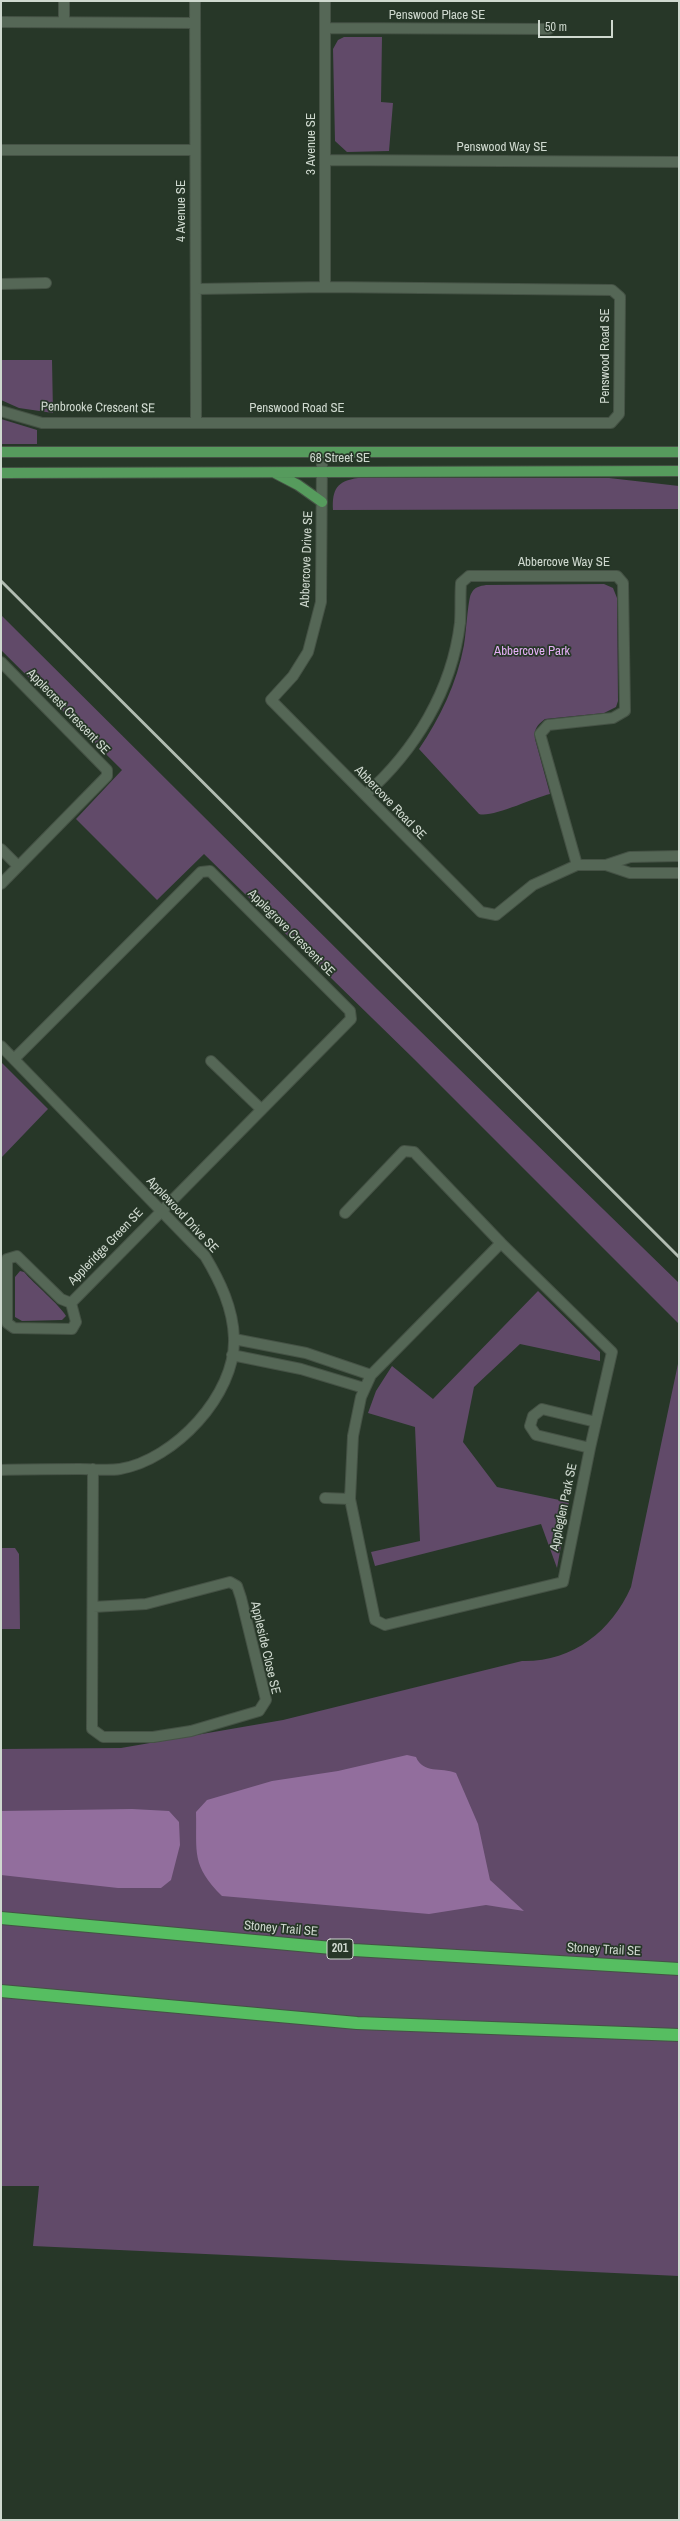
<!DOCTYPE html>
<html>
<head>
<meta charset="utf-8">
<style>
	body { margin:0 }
	#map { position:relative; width:680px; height:2521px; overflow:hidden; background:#273728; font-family:"Archivo Narrow",sans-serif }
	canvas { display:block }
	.frame { position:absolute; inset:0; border:2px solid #cfd9cf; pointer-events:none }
	.scale { position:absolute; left:538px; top:20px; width:75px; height:18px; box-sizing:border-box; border:2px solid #cfd9cf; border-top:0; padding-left:5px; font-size:12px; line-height:14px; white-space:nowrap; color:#cfd9cf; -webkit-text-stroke:3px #273728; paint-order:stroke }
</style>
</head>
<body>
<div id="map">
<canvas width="680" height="2521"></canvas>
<div class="frame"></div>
<div class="scale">50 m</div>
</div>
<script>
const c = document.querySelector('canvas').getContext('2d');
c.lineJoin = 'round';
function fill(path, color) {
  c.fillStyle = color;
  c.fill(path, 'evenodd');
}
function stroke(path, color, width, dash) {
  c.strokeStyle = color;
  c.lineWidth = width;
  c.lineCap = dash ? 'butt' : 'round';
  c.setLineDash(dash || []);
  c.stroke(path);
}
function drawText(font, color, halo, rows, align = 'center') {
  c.font = font + ' "Archivo Narrow",sans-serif';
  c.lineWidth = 3.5;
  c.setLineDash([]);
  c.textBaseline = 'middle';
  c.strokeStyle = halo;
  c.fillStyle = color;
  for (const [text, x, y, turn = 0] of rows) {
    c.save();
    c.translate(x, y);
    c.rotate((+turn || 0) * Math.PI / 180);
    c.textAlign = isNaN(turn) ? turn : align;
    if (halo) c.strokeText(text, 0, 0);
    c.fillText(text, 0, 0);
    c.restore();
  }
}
fill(new Path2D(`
	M344,37H382L381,102L393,103L389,151L347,152L335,141L333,49L338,40Z
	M1,360H52L53,413L19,408L1,400Z
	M1,419L37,430V444H1Z
	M358,478H609L679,486V509L333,510C332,489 337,481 358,478Z
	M604,584L613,588L617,598L618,701L616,707L604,713L545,719C537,725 534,729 535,739L550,794C533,798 492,818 479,814L419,749C440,718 457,683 464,645C466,635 468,599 471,594C474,587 480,586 486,585Z
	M1,615L377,989L679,1283V1324L414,1059L204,854L157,900L76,819L122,770L1,650Z
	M1,1062L48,1109L1,1158Z
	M20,1271L24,1272C34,1284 60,1305 66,1316L62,1320L22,1321L15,1317V1277Z
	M538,1291L600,1352V1361L520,1344L474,1387L463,1442L497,1487L569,1502L557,1568L541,1524L375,1566L371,1552L420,1541L415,1427L368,1413L376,1391L392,1366L433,1399Z
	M679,1359V2276L33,2246L39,2186H1V1749L121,1748L283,1720L522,1661C572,1662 611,1632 631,1587Z
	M1,1548H15L19,1554L20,1629H1Z`), '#614a69');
fill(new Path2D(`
	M407,1755L416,1757C423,1774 441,1767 456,1773L478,1824L490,1880L524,1911L486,1905L429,1914L222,1896C191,1865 197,1853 196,1812L207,1800L272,1781L338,1771Z
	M132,1809L169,1811L179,1822L180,1845L171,1880L161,1888H118L1,1875V1811Z`), '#926e9d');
const minor = new Path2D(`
	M64,1V22
	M195,1L196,421
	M325,1V287
	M1,22L195,23
	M325,28L549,29
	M1,150H195
	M325,160L679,162
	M1,284L46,283
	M1,411L42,423H611L619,414L620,297L612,290L325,287L196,289
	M322,452L321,602L308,652L293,676L271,700L481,912L496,915L533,885L577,865H606L630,873H679
	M1,662L107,770V776L1,884
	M365,795C415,751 452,690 460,623C461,610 460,596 461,583L469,576H617L623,583L625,711L613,718L548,725L540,734L577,865
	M1,849L18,866
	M606,865L630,857L679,856
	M1,1046L205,1256C220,1281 233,1308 234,1338C236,1395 174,1460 120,1469C107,1471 93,1469 80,1469C54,1469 27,1469 1,1470
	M14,1059L201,872L210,871L350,1011L351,1019L71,1303
	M211,1061L261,1109
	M345,1213L404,1151L414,1152L501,1243L612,1352L590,1448L563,1582L385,1625L375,1620L350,1499L353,1436L361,1397L371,1375L501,1243
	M17,1256L61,1299L71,1303L76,1322L72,1329L14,1328L7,1323V1259Z
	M234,1339L306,1353L371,1375
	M232,1355L301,1369L364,1388
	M590,1448L536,1435L530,1426L533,1416L542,1409L596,1422
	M325,1498L350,1499
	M93,1607L146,1604L230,1582L237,1586L241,1598L266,1700L259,1711L191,1731L153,1737H103L92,1729L93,1469`);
const major = new Path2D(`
	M1,452H679
	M1,473L679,471
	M275,473L298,485L322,502`);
const highway = new Path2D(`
	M1,1918L354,1950L679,1969
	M1,1991L357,2023L679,2035`);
stroke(minor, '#455245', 12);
stroke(major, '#455245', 12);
stroke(highway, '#455245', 14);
stroke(minor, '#556756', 10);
stroke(major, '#569b5d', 10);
stroke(highway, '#56be61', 12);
stroke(new Path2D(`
	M1,581L679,1257`), '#b1bcb1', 3);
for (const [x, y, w] of [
	[340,1949,26]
]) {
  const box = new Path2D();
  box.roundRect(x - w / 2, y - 10, w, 20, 3);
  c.fillStyle = '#273728';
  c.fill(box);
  stroke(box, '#cfd9cf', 1);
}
drawText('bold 12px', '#cfd9cf', null, [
	["201",340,1949]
]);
drawText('13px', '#cfd9cf', '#273728', [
	["Penswood Place SE",437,16],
	["3 Avenue SE",312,144,-90],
	["Penswood Way SE",502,148],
	["4 Avenue SE",182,211,-90],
	["Penswood Road SE",606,356,-90],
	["Penbrooke Crescent SE",98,408,1],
	["Penswood Road SE",297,409],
	["68 Street SE",340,459],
	["Abbercove Drive SE",307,559,-88],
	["Abbercove Way SE",564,563],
	["Applecrest Crescent SE",68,712,46],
	["Abbercove Road SE",390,803,46],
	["Applegrove Crescent SE",291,933,45],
	["Applewood Drive SE",182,1215,47],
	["Appleridge Green SE",106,1247,-46],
	["Appleglen Park SE",564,1507,-78],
	["Appleside Close SE",265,1648,77],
	["Stoney Trail SE",281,1929,5],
	["Stoney Trail SE",604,1950,3]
]);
drawText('13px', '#e5b0f6', '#273728', [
	["Abbercove Park",532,652]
]);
</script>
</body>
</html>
